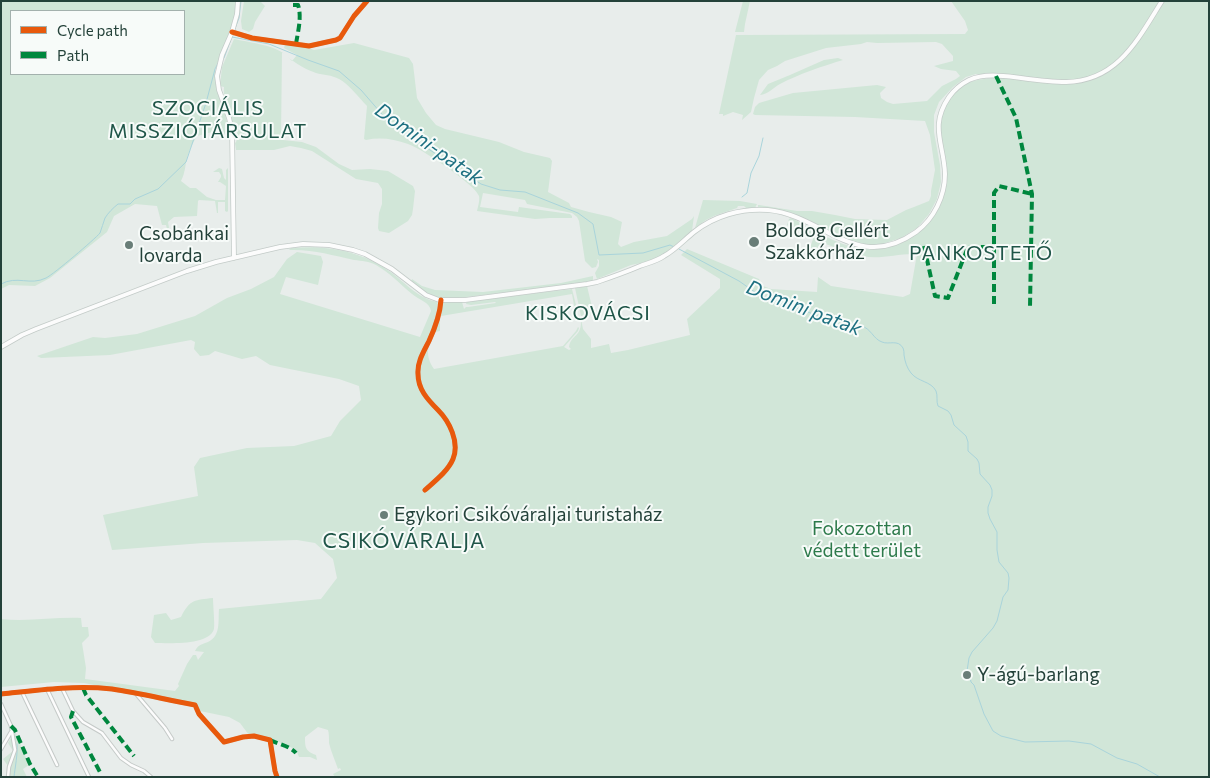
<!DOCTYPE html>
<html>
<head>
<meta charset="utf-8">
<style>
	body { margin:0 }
	#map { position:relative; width:1210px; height:778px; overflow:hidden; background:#e8edeb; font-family:Commissioner,sans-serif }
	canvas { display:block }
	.frame { position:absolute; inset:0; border:2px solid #24423a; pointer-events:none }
	.legend { position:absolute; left:10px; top:10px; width:175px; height:65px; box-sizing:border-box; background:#f7fbf9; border:1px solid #a3b1ad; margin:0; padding:6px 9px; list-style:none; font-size:15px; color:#24423a }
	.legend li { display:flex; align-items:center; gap:10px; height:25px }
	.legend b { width:25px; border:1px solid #a3b1ad }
</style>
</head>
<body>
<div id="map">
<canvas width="1210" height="778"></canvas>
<div class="frame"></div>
<ul class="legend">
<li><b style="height:6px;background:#e8590c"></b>Cycle path</li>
<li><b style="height:6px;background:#00873e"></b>Path</li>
</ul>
</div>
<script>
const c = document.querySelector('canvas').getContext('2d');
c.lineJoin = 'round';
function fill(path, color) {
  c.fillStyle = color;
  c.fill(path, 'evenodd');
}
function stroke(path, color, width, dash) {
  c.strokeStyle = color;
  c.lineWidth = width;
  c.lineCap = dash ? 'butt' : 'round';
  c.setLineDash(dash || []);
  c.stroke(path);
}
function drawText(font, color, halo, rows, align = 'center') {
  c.font = font + ' Commissioner,sans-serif';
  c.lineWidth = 4;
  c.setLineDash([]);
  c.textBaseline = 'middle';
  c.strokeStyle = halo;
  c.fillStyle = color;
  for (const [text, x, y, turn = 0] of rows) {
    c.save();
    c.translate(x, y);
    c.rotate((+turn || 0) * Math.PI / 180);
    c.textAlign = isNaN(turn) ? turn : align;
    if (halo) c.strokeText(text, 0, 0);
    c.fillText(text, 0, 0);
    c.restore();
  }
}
fill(new Path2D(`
	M1,1H237L234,22L215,69L216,83L230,132L222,136L212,132L197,136C194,141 191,146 189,152C185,161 186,172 181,181L190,188H196L207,197L216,200H225L226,186L220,182H218L221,177V175L219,172H213L219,168L222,169L224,178L226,180V170L228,168V211L227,212L225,211V202H218V213H217L215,201L199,200L198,201L197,216L174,217L168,222L169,228L167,229L166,225H162L157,206L135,204L114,216L107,232L50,278L35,286L9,285L1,289ZM11,11H184V74H11Z
	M244,1H260L265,6L255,22L253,29L249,32L242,29L241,21Z
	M743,1H750L745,24L744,32H735Z
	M951,1H1209V777H335L333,774L341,770L340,768L338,769C335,760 331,752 329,743C329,738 329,733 328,730L318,727L305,737C305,747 305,751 316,755L317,760L310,757H299L296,750C280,742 267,736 249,735L240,723L229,717L200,711L195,705L84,683L54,682L1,687V619C27,622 54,617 81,618L82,627H88L89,636L82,643L86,668L85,679L175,691L179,686L178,684L187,664L193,655H196L198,660L204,652L195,651C198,645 202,644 208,642C221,636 218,621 219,609L321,599L337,578L333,559L315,543L297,540L203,543L112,550L103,515L198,496L194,467L200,458L247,448L294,446L331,436L340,421L361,400L359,386L339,379L270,365L256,356L242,359L215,351L209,355L200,356L194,349L195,342L191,340L110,355L41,358L37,356L93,337L105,338L137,334L195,316L227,298L251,289L274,277L287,259L297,252L321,256L323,262L318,285L286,277L280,294L420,337L431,311C430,302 419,300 412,294C400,284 390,273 376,265C369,261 362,261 354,260C332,255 312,249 289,250L291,248C325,245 360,250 389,271C405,282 417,298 437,302L438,304L436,314L438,316L441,303L443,302H462L464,309L466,307H468L496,303L495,302L471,305L466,304L467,301L572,289L577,309L575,311L572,294L441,316L440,317V331L435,332C427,346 425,356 434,369L563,346L576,331L578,327L579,328L578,331L564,347L569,350L571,349L569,347C571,334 582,338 581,319L583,329L591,339V348L609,344L611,353L628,350L690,335L687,319L720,288V279L681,255L687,249L759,279L763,286L771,289L817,292L818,277L831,286L903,297L910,294L917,254C898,253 880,260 862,256C848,254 835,246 821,243L812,255L808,254L813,239L812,236L790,227L787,225L789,219L791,218C811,227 829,241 850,246C886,256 919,242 935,208C937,202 941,196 942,190C946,168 939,148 938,126C938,121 941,116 943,112C945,107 947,102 950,98C958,83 977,79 993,78L991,74H976L966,77L953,87L939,102L934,115V132L940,165L941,182L937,199L929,214L917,228L901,238L876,246L858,244L841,239L795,215L781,211L758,207V205H759L797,211H812L835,215L855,219L887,220L906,210L914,207L929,201L931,196V191L935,170L930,135L925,121L855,117L755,115L753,114L755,107L759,103L793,93L877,85L886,87L880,93L881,98L887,102L893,104L927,101L942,86L956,79L960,76L956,71L941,69L934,66L953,61V56L942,44L936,42L877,43L867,42L861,44L826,48L785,61L777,66L768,70L759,80L754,98L751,112L742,120L743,115L733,112L723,116V114H719L736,35L965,34L968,30L965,21Z
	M234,39C248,42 272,45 283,53C286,55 289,58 292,61L297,55L284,48L285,44L303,46L314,50L354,43L409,58L413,64L417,98L426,113L436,125L445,129L499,142L524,152L550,158L552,161L548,192L569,203L571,207L589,212L611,217L622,222L618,244L621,247L634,242L667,236L692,219L694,216L692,231L669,251L659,257L646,262L631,265L597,279L595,273L599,266V260L597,259L598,262L596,267L592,268L585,261L579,221L577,217L572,213L527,204L525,200L483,193L480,207L518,212L519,207L570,214L572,216V218H550L535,219L477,211C478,207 480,200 479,196C476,185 419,147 408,144C394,139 380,137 366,140L364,139L367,106C359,98 349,84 339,79C332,75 323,75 316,73C302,68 292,61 282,52L281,138L283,140L302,142L316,147L339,164L352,170L370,169L388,171L413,186L415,191L413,209L412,215L408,221L389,233L379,231L378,228L379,213L382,204V189L378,183L356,179L312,151L301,148L290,146L274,150H236L235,143L236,142L237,139L234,137C233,121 222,103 224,87L220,86L222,67Z
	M838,58L843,60C823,66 799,74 780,84C773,88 768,94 760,95L768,84L790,75L824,60Z
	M703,200L740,201L757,204L755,208H746L744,206H738L737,208L714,216L706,220L695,228Z
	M593,276V280L591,282L450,299C431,297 426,293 411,282L412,279L422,286L435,290L483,292L561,283Z
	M587,286L592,307L590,308L592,313L581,316L575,288Z
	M213,598C213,604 215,625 214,629C209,646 168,643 155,643L151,637L154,615L166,613L171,620L181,617C190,599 195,600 213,598Z
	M15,731L29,765L23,769L27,777H8V766L3,759L13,751L8,743Z`), '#d1e6d8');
stroke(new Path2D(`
	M232,37L269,44L308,60L339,71L361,90L387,120L421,144L481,184L500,190L525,192L578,213L593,224L599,255L643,253L670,245L674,247
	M224,58L239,18L241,1
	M742,197L747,193L751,173L759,156L763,138
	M679,249L739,281L759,295L808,312L842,326C848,327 855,324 861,326C871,328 873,339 882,342C889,345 898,339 903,348C904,351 904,352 904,355C905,362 907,368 911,373C918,382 931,381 936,391C938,396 936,401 938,406L948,411L951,415L954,425L966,436L968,442V451L977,459L979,463L980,474L990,485L992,490V496L988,507V513L990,519L997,532V550L999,562L1008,573L1009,578L1008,590L1003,597L997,621L993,628L972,652L969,658L967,671L970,677L971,682L974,685L984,714L993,731L1001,736L1025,742L1069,741L1091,744L1117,758L1137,764L1160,777
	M1,284C17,275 30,286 46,278C54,274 95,239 100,233C102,228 103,223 105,218C108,213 113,208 118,204H130L135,199L158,189L186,162L206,103L215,69L218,63
	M14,777C15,768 18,753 17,744`), '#a9d4db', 1);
const street = new Path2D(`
	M232,32L252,38L309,46L336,40L340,38L354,16L367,1
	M425,490C435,481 448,471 453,459C460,442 449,421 438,410C427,399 418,389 418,374C417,362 424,351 429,341C435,328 440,315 441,300
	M62,688L73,711L83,722L102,733L121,758L131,765L144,771L151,777
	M47,689L89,777
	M22,692L57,765
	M1,694C38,690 75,685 112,689C140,693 167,700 195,705L199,714L224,742L243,737L254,736L270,740L275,771L277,777
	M137,695L165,728L172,739
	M1,704L11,726L15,750L9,767L8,777
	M1,749L11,732`);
const secondary = new Path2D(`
	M234,258L232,131L229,118L219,90L217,76L222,55L232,32L237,14L238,1
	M1,347L22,335L36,329L187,271L216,262L280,247L303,244L329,245L353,250L365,254L392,269L426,295L439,300H465L587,284L597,282C612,277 626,272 640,266C648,263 657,261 664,256C675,250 684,240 694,232C714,216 741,208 768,210C823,215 857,274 916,232C934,219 945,196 945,174C944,144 929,126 949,97C954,90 961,84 969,80C985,73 1004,76 1021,78C1036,80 1051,82 1066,82C1118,81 1138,39 1162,1`);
stroke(street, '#c5cac8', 4.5);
stroke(secondary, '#c3cbc8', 5.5);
stroke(street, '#fcfcfc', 2.5);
stroke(secondary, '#fcfcfc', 4);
stroke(new Path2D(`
	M293,5H298C302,17 298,31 296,44
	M996,76L1016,118L1032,194L1030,307
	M924,246L935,296L948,298L968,247H994
	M994,304V193L999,186L1032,194
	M83,688L86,695L134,756
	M73,711L71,717L101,774
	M11,726L15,730L30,764L38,777
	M270,740C278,744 290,746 296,753`), '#00873e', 4, [8, 4]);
stroke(new Path2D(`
	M232,32L252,38L309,46L336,40L340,38L354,16L367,1
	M425,490C435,481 448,471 453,459C460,442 449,421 438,410C427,399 418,389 418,374C417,362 424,351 429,341C435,328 440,315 441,300
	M1,694C38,690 75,685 112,689C140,693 167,700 195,705L199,714L224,742L243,737L254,736L270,740L275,771L277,777`), '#e8590c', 5);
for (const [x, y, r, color] of [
	[754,242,6,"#697e78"],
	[129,245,5,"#697e78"],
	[384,515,5,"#697e78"],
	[967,675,5,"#697e78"]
]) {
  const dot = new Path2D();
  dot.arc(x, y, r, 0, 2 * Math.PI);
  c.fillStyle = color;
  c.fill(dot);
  stroke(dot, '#f7fbf9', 2);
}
drawText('19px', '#24423a', '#f7fbf9', [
	["Boldog Gellért",765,231],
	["Szakkórház",765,253],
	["Csobánkai",139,234],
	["lovarda",139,256],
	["Egykori Csikóváraljai turistaház",394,515],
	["Y-ágú-barlang",977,675]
], 'left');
drawText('19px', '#2d7a4b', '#f7fbf9', [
	["Fokozottan",862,529],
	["védett terület",862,551]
]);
c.letterSpacing = '1px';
drawText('20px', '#1f5548', '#f7fbf9', [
	["SZOCIÁLIS",208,108],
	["MISSZIÓTÁRSULAT",208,131],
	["PANKOSTETŐ",981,253],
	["KISKOVÁCSI",588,313]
]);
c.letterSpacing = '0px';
drawText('italic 20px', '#1c6f80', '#f7fbf9', [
	["Domini-patak",429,144,35],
	["Domini patak",804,308,21]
]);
c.letterSpacing = '1px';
drawText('21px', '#1f5548', '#f7fbf9', [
	["CSIKÓVÁRALJA",404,541]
]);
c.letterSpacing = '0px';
</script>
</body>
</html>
